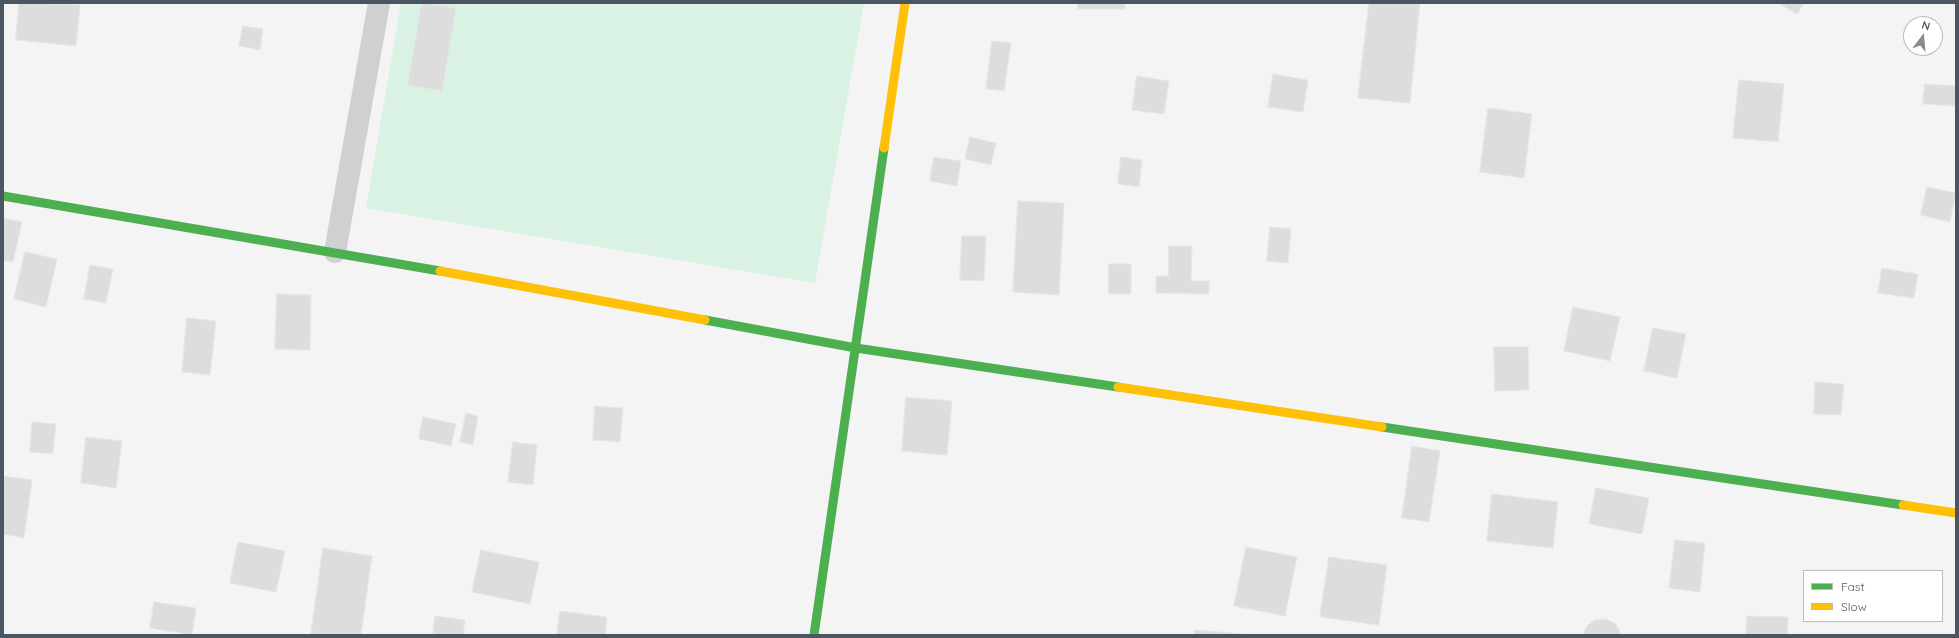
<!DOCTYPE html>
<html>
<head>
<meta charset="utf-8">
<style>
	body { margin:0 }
	#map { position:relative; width:1959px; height:638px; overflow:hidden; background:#f4f4f4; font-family:Quicksand,sans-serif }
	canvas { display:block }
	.frame { position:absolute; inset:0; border:4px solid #4a5661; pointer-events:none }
	.legend { position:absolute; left:1803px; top:570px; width:140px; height:52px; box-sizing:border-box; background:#fff; border:1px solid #b7bbc0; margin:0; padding:5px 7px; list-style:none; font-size:12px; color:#4a5661 }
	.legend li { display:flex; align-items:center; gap:8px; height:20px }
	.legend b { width:20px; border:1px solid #b7bbc0 }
	.north { position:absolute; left:1903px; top:16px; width:40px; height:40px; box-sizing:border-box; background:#fff; border:1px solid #b7bbc0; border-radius:50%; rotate:16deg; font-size:11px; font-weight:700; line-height:16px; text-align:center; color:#4a5661 }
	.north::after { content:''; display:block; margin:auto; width:14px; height:18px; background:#868d94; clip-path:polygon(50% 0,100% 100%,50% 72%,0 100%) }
</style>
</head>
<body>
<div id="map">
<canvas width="1959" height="638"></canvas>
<div class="frame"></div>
<ul class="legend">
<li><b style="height:5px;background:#4caf50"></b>Fast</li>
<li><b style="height:5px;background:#ffc107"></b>Slow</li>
</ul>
<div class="north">N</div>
</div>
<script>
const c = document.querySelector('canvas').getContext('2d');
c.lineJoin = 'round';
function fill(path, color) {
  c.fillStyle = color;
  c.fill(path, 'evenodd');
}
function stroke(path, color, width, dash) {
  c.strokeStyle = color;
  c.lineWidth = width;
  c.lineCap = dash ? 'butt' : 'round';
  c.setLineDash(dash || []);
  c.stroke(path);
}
fill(new Path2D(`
	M401,3H864L815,283L366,208Z`), '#d9f2e3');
const building = new Path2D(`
	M19,3L80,5L76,46L16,40Z
	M422,3L456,8L442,91L408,85Z
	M1078,3H1125V9H1078Z
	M1369,3H1420L1410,103L1358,98Z
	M1779,3H1804L1797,14Z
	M243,26L263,29L260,50L239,46Z
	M992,41L1011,43L1004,91L986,89Z
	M1273,74L1308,80L1303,112L1268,107Z
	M1137,76L1169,81L1164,114L1132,110Z
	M1739,80L1784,84L1778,142L1733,138Z
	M1925,84L1956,86V106L1923,104Z
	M1488,108L1532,114L1524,178L1480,172Z
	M970,137L996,143L991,165L965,159Z
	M934,157L961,161L957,186L930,181Z
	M1121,157L1142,160L1139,187L1118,184Z
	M1927,187L1956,193L1950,222L1921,215Z
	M1018,201L1064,203L1059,295L1013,292Z
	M3,218L22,222L13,262L3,260Z
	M1270,227L1291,229L1288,263L1267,261Z
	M962,236H986L984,281L960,280Z
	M1169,246H1192L1191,281H1209V294L1156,293V276H1168Z
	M25,252L57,259L46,307L14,299Z
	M1109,264H1131V294H1109Z
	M90,265L113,269L106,303L84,299Z
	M1882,268L1918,274L1914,298L1878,293Z
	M277,294L311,295L310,350L275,349Z
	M1573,307L1620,317L1610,361L1564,351Z
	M187,318L216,321L210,375L182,372Z
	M1653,328L1686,334L1677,378L1644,371Z
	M1494,347H1528L1529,390L1495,391Z
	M1815,382L1844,384L1841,415L1814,414Z
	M906,397L952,401L947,455L902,451Z
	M595,406L623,408L620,442L593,440Z
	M466,413L478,416L473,445L460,442Z
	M423,417L456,424L451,446L419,439Z
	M32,422L56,424L53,454L30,452Z
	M86,437L122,441L116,488L81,483Z
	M513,442L537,445L533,485L508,482Z
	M1412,446L1440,451L1429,522L1402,518Z
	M3,476L32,480L24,538L3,534Z
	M1596,488L1649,498L1642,534L1589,524Z
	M1492,494L1558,502L1553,548L1487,541Z
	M1675,540L1705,543L1700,592L1669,588Z
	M238,542L285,551L276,592L230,583Z
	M1246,547L1297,557L1285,616L1234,606Z
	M323,548L372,556L361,635L311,634Z
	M481,550L539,562L530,604L472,592Z
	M1329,557L1387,565L1379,625L1320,617Z
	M154,602L196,608L192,635L150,628Z
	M560,611L607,617L605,635H557Z
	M435,616L465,620L463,635H433Z
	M1747,616L1788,617L1787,635H1746Z
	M1606,619L1616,624L1621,635H1583L1587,626L1595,620Z
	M1195,630L1243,634V635H1195Z`);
fill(building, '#ddddde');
stroke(building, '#e5e6e7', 1);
stroke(new Path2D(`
	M335,252L379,3`), '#ced0d2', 22);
stroke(new Path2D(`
	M3,196L440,271
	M705,320L856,348L1118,387
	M1382,427L1903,505
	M814,635L884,148`), '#4caf50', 9);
stroke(new Path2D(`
	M884,148L905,3
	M440,271L705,320
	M1118,387L1382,427
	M1903,505L1956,513`), '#ffc107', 9);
</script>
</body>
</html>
